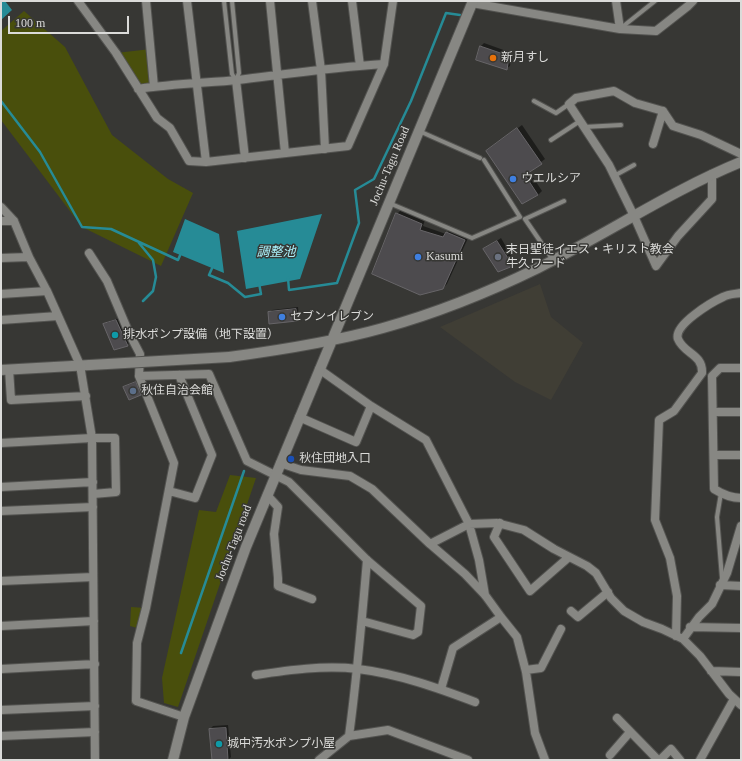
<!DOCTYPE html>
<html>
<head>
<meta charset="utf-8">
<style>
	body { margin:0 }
	#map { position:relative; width:742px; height:761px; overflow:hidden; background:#373734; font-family:"Times New Roman",serif }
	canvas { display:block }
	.frame { position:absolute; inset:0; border:2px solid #dbdbd9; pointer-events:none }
	.scale { position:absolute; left:8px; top:16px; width:121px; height:18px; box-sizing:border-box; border:2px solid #dbdbd9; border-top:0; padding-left:5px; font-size:12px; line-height:14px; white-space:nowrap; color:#dbdbd9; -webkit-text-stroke:3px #373734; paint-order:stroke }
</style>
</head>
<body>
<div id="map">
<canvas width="742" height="761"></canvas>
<div class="frame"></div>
<div class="scale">100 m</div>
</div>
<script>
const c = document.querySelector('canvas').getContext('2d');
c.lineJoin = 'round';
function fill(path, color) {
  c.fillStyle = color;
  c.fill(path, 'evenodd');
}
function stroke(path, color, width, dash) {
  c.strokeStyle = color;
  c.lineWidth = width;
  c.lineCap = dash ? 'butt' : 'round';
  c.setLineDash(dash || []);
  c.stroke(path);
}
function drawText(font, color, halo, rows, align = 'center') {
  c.font = font + ' "Times New Roman","Noto Sans JP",serif';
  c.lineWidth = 3;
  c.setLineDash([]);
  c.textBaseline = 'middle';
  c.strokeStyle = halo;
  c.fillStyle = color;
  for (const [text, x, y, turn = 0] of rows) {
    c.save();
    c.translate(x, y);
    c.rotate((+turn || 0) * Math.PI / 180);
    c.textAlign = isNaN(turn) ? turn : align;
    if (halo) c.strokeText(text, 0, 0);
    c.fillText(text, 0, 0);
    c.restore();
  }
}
fill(new Path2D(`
	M540,284L551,317L583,343L551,400L515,382L440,327Z`), '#403e35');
fill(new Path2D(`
	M24,11L65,47L112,135L168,179L193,193L161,266L82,227L1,120V31Z
	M151,49L154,87L138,89L116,53Z
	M230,475L256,478L178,707L164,703L162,678L199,510L216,512Z
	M131,607L146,608L141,629L130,626Z`), '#494f0c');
fill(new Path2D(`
	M1,1H5L12,10L1,20Z
	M322,214L300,279L246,289L237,231Z
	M185,219L219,234L224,273L173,252Z`), '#268b96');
fill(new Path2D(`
	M484,43L512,53L510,66L507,68L477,60L481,46Z
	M522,125L545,159L529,171L542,191L538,195L522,203L487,151Z
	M401,210L425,220L423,226L446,234L451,228L469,236L447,284L443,288L397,214Z
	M501,238L515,262L512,265L485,249Z
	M298,307L299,317L296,320L269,313L272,310Z
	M119,318L130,342L127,345L105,325L107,322Z
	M137,381L142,393L140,394L124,387Z
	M228,725L231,757L228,760H213L210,729L213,726Z`), '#0007');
stroke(new Path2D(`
	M1,101L40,152L82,227L111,229L178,260L181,253
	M139,243L153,260L156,277L153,291L143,301
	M213,266L209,275L228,283L245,297L261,294L259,283
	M288,278L289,290L337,283L359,223L355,190L374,179L411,101L446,13L460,15
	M181,653L244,471`), '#268b96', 2.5);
const building = new Path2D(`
	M480,46L509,56L507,70L476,60Z
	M517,128L542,164L525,175L538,195L522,204L486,151Z
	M396,213L422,224L420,230L443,237L446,232L465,240L443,289L420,295L372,274Z
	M497,241L513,266L498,272L483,249Z
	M296,309L297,321L269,324L268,312Z
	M116,320L128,346L114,350L103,324Z
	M136,382L141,395L129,400L123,387Z
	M226,728L228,760H212L209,729Z`);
fill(building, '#4d4b4e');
stroke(building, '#676568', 1);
const service = new Path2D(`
	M224,1L232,74L236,80
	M232,1L239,73L236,80
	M621,28L655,1
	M534,101L556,113L569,104
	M584,127L621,125
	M419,131L480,158
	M551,140L580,121
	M614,176L634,165
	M389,203L472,238L520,217L484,160
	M553,260L525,219L564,201
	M721,493L717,517L722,578`);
const minor = new Path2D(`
	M78,1L116,53L157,118L170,128L189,161L206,162L348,146L384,64L393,1
	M146,1L154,87
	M187,1L206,162
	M270,1L285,153
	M312,1L321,70L325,149
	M352,1L360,66
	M616,1L620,29
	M472,3L620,29L656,31L688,6L693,1
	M236,80L245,158
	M138,89C171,84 205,83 238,80C287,74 335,67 384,64
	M663,111L673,126L701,135L741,154
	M653,144L663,111L635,103L614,91L576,98L569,104L609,165L634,216L656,266L678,236L712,199V174
	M1,207L14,221L29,257L47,291L80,365L92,438L95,760
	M1,221H14
	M89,253L107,281L129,333L140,354L139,376
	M1,258L29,257
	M1,294L47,291
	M1,320L58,316
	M741,368H720L712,376L714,489C722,494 731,498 741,498
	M9,369L11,400L86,396
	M319,369L371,406L426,440L469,524L479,560L485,595
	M713,412H741
	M299,417L356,442L371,406
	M1,443L92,438H115L116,492L93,494
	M714,455H741
	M280,463L301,470L350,476L372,489L430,544
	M1,487L93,482
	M169,491L195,498L212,455L179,375
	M267,495L278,507L274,534L278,578V586L312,599
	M1,511L93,507
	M500,523L494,537L530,591L569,557
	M1,581L93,577
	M720,585L741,586
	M571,611L578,617L608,592
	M1,626L94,621
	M690,627L741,628
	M676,636L677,596L670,558L655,520L659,420L674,411L702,373C703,354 684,354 678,339C673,325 712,302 723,297C728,294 735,294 741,293
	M683,639L699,617L712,604L727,573L741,526
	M1,669L95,664
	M526,670L541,668L561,629
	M711,671L741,672
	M256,675C289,670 324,665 358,669C399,674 438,688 475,702
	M441,689L453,648L501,617
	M1,710L95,706
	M184,717L136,701L137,643L146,608L174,463L139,376L209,374L247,461L289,482L367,560L421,606L418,632L413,635L362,621
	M617,718L658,760
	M1,736L95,732
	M349,736C357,677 362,619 367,560
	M610,755L630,732
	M319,760L349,736L388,730L468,760
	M545,760L535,733L526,672L517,637L501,617L485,595L465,574L430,544L469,524L497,523L524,530L554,549L587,566L596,573L611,598L624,611L643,622L662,629L683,639L700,656L729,694L741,705
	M660,760L671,749L680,760
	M700,760L734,699`);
const tertiary = new Path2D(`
	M229,357C281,350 333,342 383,328C437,313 489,292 538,268C607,234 670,191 741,162
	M1,370L90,365
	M173,760L184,717L246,547L473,1`);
stroke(service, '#535350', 6);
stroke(minor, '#535350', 10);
stroke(tertiary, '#535350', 12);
stroke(service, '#878783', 4);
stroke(minor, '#878783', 8);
stroke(tertiary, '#878783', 10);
const tertiaryBridge = new Path2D(`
	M90,365L229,357`);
stroke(tertiaryBridge, '#535350', 12, []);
stroke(tertiaryBridge, '#878783', 10);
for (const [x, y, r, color] of [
	[493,58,4,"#e8710a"],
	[513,179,4,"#3f7fe0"],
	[418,257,4,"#3f7fe0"],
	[498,257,4,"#6b7280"],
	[282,317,4,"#3f7fe0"],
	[115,335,4,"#0f9aa8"],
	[133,391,4,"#5c6f8a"],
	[291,459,4,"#1a4fb4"],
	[219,744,4,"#0f9aa8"]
]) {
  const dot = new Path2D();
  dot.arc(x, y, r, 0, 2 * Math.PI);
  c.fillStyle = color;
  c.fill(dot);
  stroke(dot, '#373734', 1.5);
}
drawText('12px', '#dbdbd9', '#373734', [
	["新月すし",501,58],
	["ウエルシア",521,179],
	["末日聖徒イエス・キリスト教会",506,250],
	["牛久ワード",506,264],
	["Kasumi",426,257],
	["セブンイレブン",290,317],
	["排水ポンプ設備（地下設置）",123,335],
	["秋住自治会館",141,391],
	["秋住団地入口",299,459],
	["城中汚水ポンプ小屋",227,744]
], 'left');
drawText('12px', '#dbdbd9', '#373734', [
	["Jochu-Tagu Road",390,166,-67],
	["Jochu-Tagu road",234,543,-69]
]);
drawText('italic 13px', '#aaf2fb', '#373734', [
	["調整池",276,253]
]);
</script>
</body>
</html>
